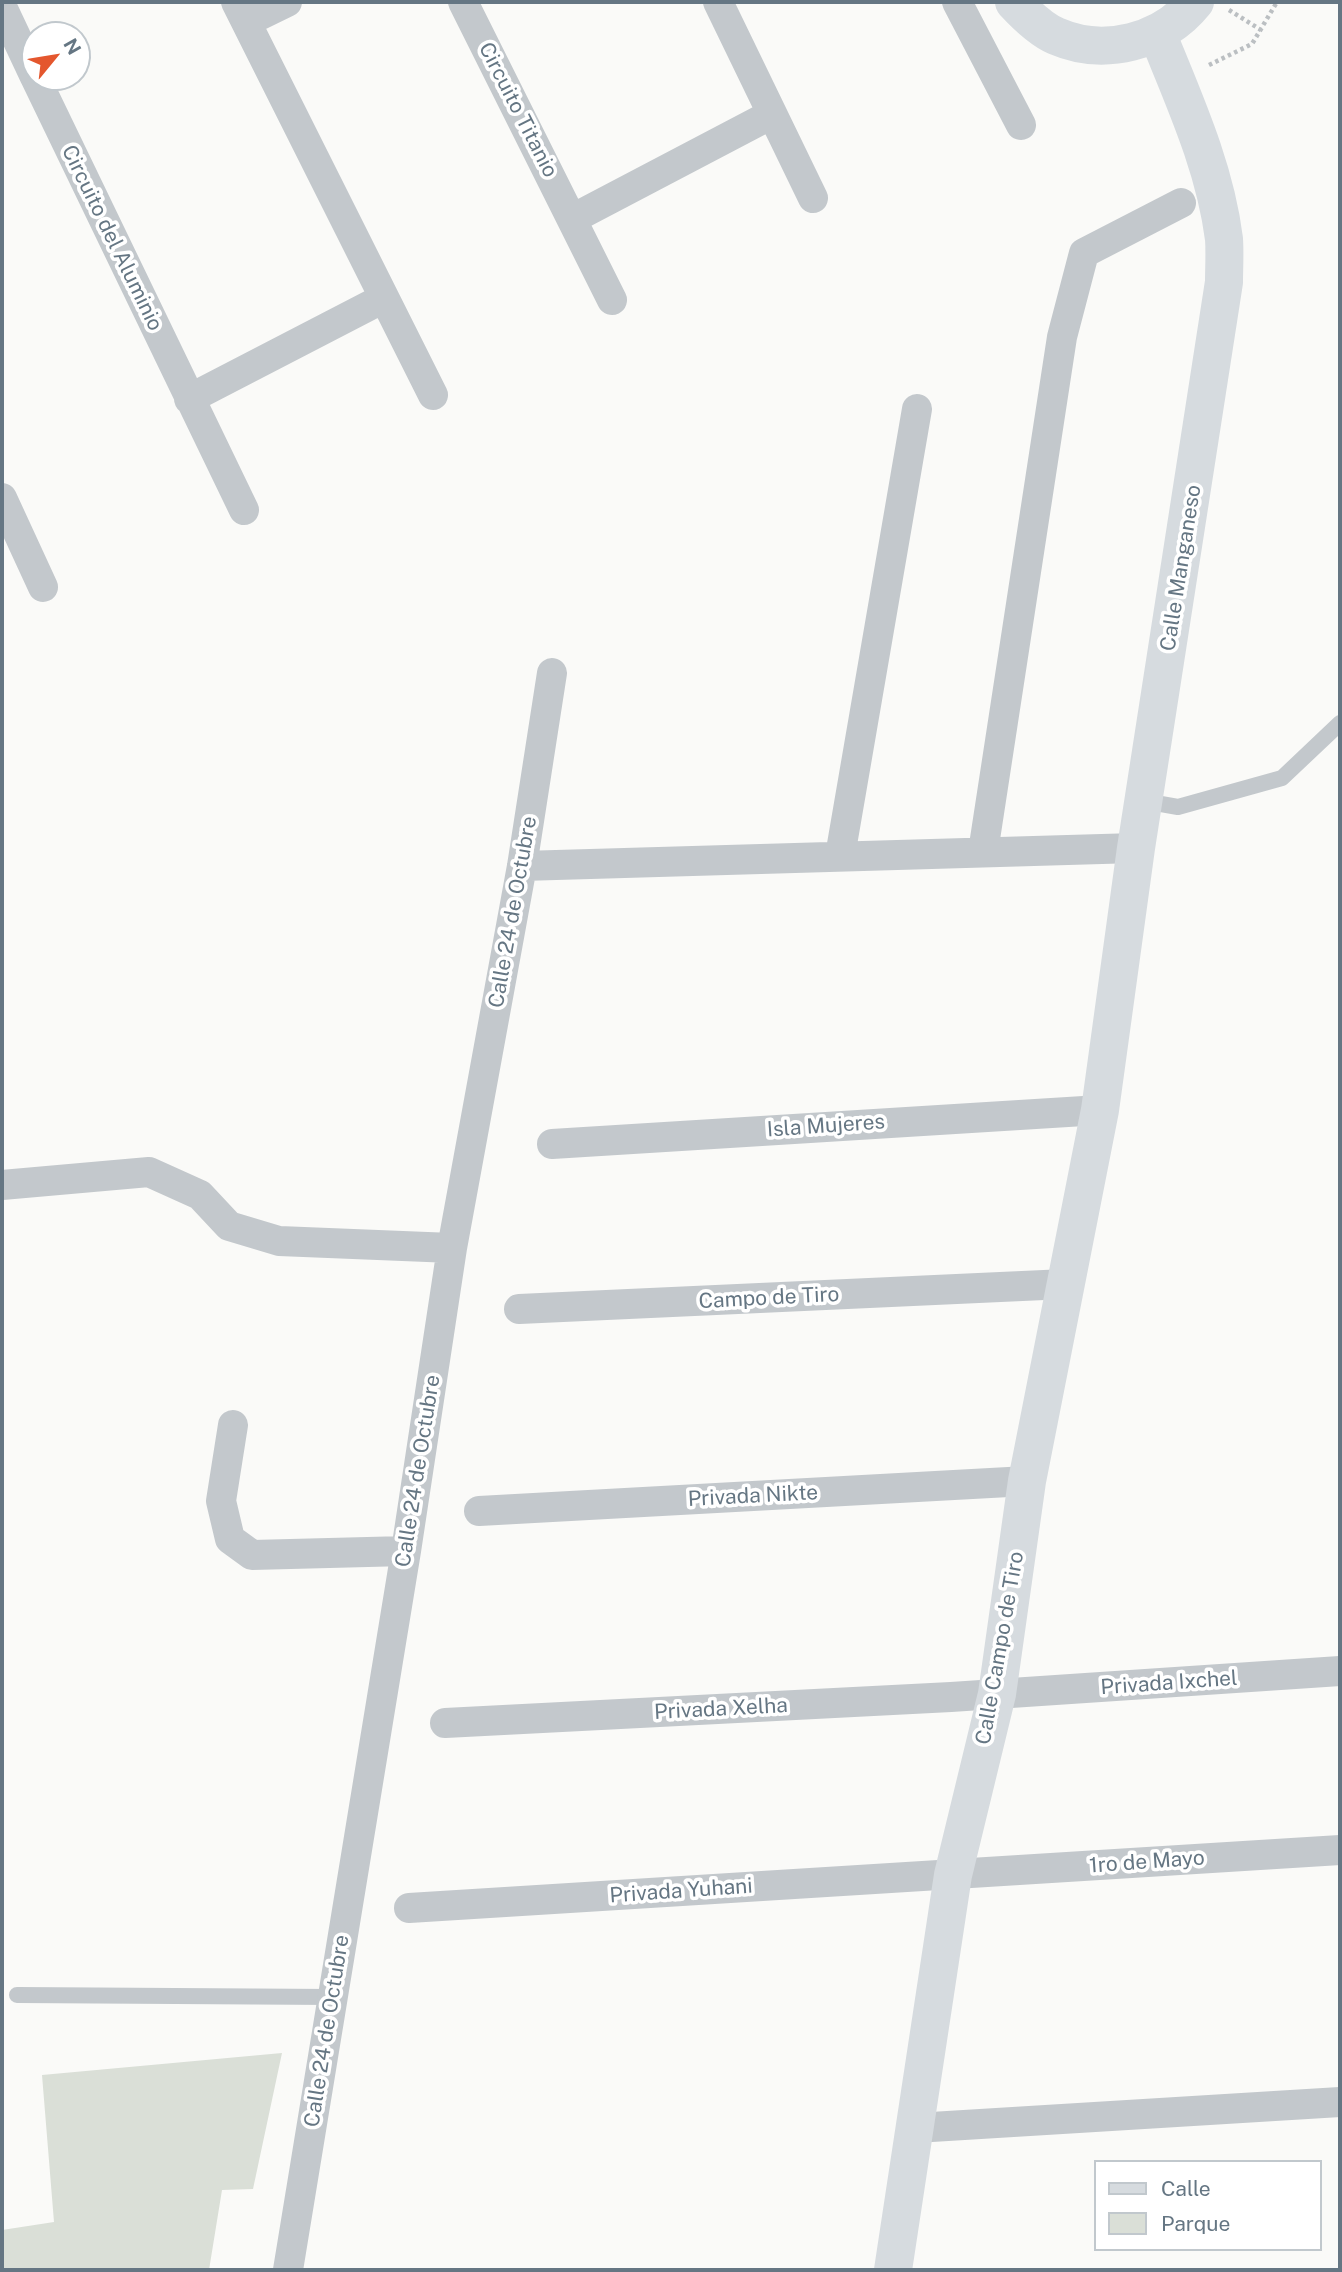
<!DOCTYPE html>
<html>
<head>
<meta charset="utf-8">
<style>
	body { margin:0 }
	#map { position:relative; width:1342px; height:2272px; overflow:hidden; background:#fafaf8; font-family:"Public Sans",sans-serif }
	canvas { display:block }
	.frame { position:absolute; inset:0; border:4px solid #657683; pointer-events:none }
	.legend { position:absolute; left:1094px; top:2160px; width:228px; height:91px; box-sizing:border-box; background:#fff; border:2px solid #c1c8cd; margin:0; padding:9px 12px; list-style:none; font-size:21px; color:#657683 }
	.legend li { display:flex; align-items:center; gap:14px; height:35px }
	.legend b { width:35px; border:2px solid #c1c8cd }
	.north { position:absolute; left:21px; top:21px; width:70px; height:70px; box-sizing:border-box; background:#fff; border:2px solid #c1c8cd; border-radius:50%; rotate:60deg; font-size:19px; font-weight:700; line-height:28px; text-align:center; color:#657683 }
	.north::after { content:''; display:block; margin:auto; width:24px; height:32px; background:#e4572e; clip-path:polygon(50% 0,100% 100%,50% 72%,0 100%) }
</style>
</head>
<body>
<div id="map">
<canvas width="1342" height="2272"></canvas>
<div class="frame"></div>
<ul class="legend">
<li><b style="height:9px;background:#d6dbdf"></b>Calle</li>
<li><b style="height:19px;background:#dadfd7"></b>Parque</li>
</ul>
<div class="north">N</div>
</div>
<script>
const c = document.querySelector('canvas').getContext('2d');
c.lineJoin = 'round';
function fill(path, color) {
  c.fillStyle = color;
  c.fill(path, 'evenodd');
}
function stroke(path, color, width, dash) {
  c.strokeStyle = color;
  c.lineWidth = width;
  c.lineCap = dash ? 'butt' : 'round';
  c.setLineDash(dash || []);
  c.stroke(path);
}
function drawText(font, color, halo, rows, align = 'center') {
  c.font = font + ' "Public Sans",sans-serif';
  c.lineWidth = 7;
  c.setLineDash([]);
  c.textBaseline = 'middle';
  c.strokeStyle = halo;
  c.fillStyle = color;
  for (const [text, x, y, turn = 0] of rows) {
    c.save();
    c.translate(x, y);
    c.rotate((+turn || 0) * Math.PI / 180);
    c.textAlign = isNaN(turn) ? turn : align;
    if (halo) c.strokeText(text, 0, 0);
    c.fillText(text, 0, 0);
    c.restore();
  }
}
fill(new Path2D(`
	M282,2053L253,2189L222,2190L209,2270H2V2230L54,2222L42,2075Z`), '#dadfd7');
stroke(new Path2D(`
	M1229,10L1261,30
	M1209,65L1252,44L1277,2`), '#bbbfc2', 4.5, [3.5, 3.5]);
stroke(new Path2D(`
	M1144,801L1178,807L1282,778L1340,723
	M17,1995L333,1997`), '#c3c8cc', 16);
stroke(new Path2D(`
	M236,2L433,395
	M463,2L612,300
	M718,2L813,198
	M957,2L1021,125
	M2,7L35,77
	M246,22L287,2
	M35,77L244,510
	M572,219L772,114
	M189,399L384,298
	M2,498L43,587
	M983,852L1062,337L1084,253L1181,203
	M840,856L917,409
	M522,866L1136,848
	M552,1144L1100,1110
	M2,1185L149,1172L200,1195L229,1226L279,1241L452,1248
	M519,1309L1066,1284
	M233,1425L221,1501L230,1539L252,1555L406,1551
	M479,1511L1027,1481
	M445,1723L951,1697L1340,1671
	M409,1908L1340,1850
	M915,2128L1340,2102
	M288,2270L406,1551L452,1248L522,866L552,673`), '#c3c8cc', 30);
stroke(new Path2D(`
	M1014,2C1026,15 1040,29 1056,36C1104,57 1163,42 1195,2
	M893,2270L953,1875L997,1694L1027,1481L1100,1110L1136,848L1224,282C1224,268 1225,253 1224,239C1215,167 1184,100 1157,33`), '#d6dbdf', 38);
drawText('21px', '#657683', '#fff', [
	["Circuito Titanio",518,110,63],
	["Circuito del Aluminio",112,238,64],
	["Calle Manganeso",1181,568,-81],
	["Calle 24 de Octubre",513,912,-80],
	["Isla Mujeres",826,1126,-4],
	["Campo de Tiro",769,1298,-3],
	["Calle 24 de Octubre",418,1471,-81],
	["Privada Nikte",753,1496,-3],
	["Calle Campo de Tiro",1000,1648,-80],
	["Privada Ixchel",1169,1683,-4],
	["Privada Xelha",721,1709,-3],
	["1ro de Mayo",1147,1862,-4],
	["Privada Yuhani",681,1891,-4],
	["Calle 24 de Octubre",327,2031,-81]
]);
</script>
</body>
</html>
